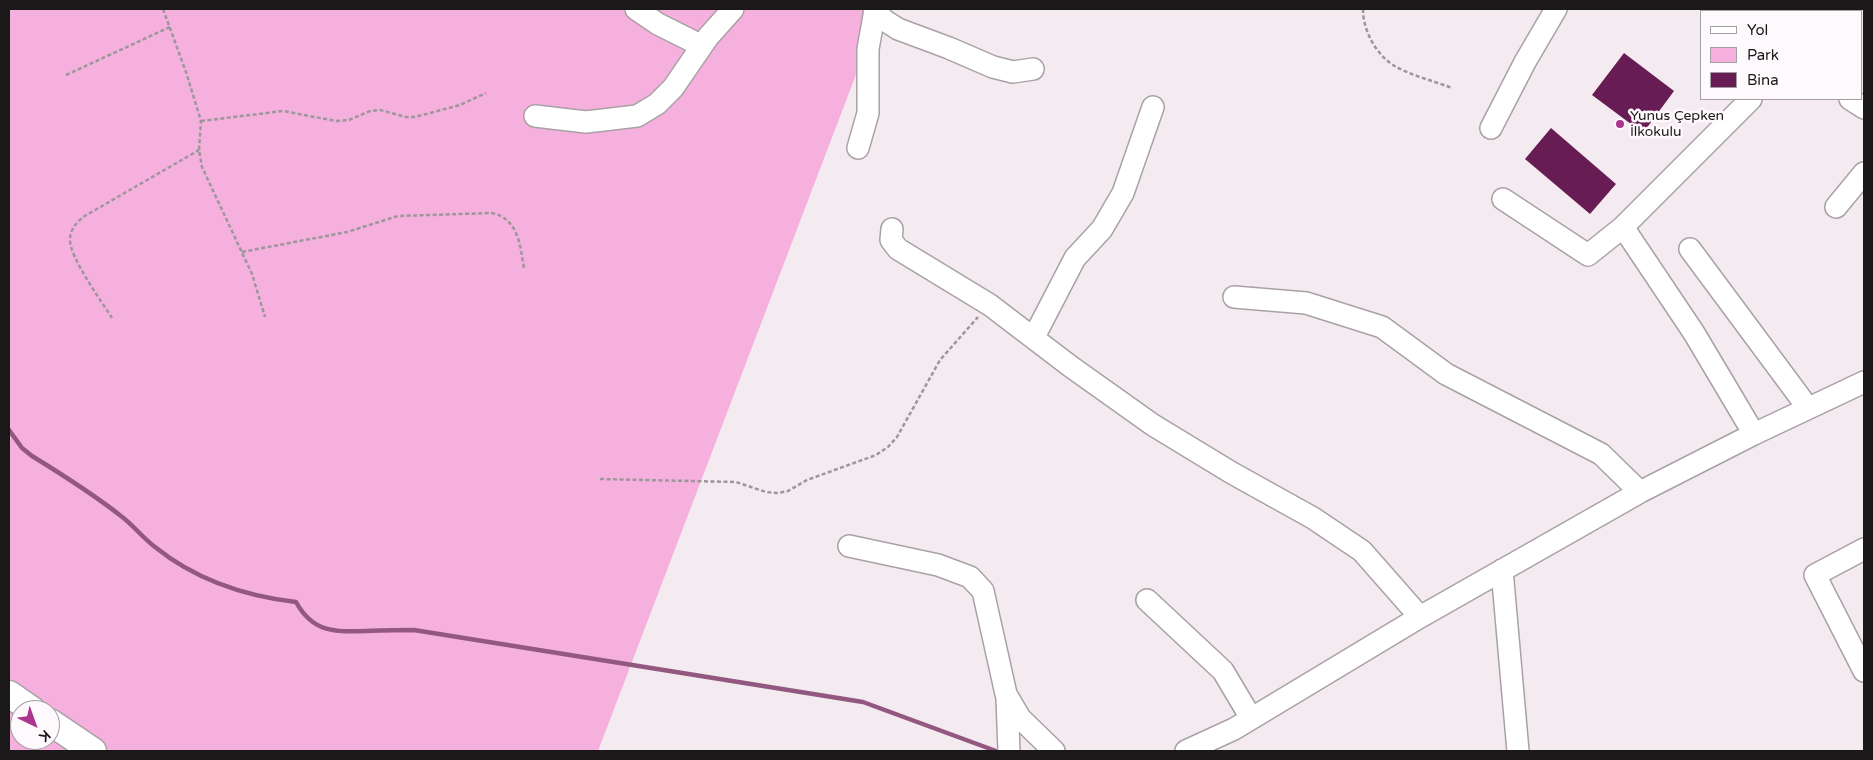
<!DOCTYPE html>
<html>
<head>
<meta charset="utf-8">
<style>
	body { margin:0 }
	#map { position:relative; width:1873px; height:760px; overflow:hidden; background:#f3ebf0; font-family:"Varela Round",sans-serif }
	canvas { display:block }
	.frame { position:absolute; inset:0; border:10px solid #1a1819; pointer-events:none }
	.legend { position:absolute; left:1700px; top:10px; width:162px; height:90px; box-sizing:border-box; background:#fef9fd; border:1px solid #a39fa2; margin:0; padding:6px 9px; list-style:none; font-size:15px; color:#1a1819 }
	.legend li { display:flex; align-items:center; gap:10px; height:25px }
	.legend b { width:25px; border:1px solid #a39fa2 }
	.north { position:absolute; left:10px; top:700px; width:50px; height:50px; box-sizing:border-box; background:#fef9fd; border:1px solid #a39fa2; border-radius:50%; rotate:138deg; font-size:14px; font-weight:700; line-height:20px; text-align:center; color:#1a1819 }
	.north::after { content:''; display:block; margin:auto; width:18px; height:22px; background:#ab358c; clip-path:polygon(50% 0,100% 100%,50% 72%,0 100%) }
</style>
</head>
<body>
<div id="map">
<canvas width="1873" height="760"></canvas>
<div class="frame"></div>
<ul class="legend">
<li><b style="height:6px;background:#fff"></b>Yol</li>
<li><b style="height:14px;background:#f5b0dd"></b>Park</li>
<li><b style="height:14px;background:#671c54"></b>Bina</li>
</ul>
<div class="north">K</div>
</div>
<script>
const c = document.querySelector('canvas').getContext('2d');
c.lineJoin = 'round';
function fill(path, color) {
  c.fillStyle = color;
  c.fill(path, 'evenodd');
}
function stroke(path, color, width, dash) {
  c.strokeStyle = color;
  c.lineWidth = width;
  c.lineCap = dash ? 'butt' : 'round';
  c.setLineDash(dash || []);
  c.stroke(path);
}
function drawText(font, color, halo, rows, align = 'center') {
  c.font = font + ' "Varela Round",sans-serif';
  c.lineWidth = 5;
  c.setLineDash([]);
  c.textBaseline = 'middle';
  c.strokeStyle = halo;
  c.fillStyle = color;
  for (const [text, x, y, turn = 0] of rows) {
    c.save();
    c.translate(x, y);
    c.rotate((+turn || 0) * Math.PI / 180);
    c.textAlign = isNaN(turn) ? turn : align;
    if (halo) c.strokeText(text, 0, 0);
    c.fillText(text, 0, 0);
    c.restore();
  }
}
fill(new Path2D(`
	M9,9H881L598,751H9ZM20,710H50V740H20Z`), '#f5b0dd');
stroke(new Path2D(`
	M9,430L22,448L32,456C63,475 93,494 121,516C133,525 143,538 155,547C196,580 244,596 296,602C313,633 335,632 367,631C382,630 398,630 414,630L863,702L996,751`), '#935880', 4.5);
fill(new Path2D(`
	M1624,53L1674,91L1643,133L1592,95Z
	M1551,128L1616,184L1590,214L1525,159Z`), '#671c54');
const minor = new Path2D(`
	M636,9L658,24L702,46
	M874,9L884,20L898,29L949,48L993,67L1013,72L1033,69
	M1713,9L1717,11
	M1816,11L1818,9
	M1850,99L1864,108
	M535,116L586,122L637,116L657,104L673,88L708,37L733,9
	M1491,128L1525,62L1556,9
	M858,148L868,113V49L875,10
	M1503,199L1588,255L1623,227L1694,333L1754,434
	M1836,207L1864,173
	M1623,227L1751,99
	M892,229L891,240L898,249L990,305L1070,366L1153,425L1232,473L1313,518L1362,551L1420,617
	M1690,249L1808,408
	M1234,297L1306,303L1382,327L1446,374L1601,454L1640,492
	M1034,337L1075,258L1102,229L1123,193L1153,107
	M849,546L938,565L970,577L983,591L1006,694L1020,718L1054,751
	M1864,549L1815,575L1864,671
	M1502,570L1518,751
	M1147,600L1223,671L1251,718
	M1007,699L1009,751
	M1186,751L1234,729L1420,617L1640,492L1754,434L1864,382`);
const major = new Path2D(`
	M9,694L32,710
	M50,722L93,751`);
stroke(minor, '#a9a1a6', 24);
stroke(major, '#a9a1a6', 29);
stroke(new Path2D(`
	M163,9L186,72L201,121L199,150L202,167L252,274L265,317
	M1363,9C1363,30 1375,53 1393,65C1409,75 1434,81 1452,88
	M66,75L170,27
	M201,121L283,111L336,121L349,120L370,111L380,110L406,117H415L460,105L486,93
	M242,252L347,232L398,216L492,213C519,219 520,246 524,268
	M112,318C102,302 70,258 70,240C70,230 76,223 83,217L199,150
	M600,479L736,482L766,492L777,493L788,491L807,480L876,455L888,447L897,437L940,360L978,317`), '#9c979a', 2.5, [4, 2.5]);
stroke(minor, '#fff', 21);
stroke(major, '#fff', 26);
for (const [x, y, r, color] of [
	[1620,124,5,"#ab358c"]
]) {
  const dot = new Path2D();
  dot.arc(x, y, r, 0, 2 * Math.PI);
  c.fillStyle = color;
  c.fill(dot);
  stroke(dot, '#fef9fd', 2);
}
drawText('14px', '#1a1819', '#fef9fd', [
	["Yunus Çepken",1630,116],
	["İlkokulu",1630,132]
], 'left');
</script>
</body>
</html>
